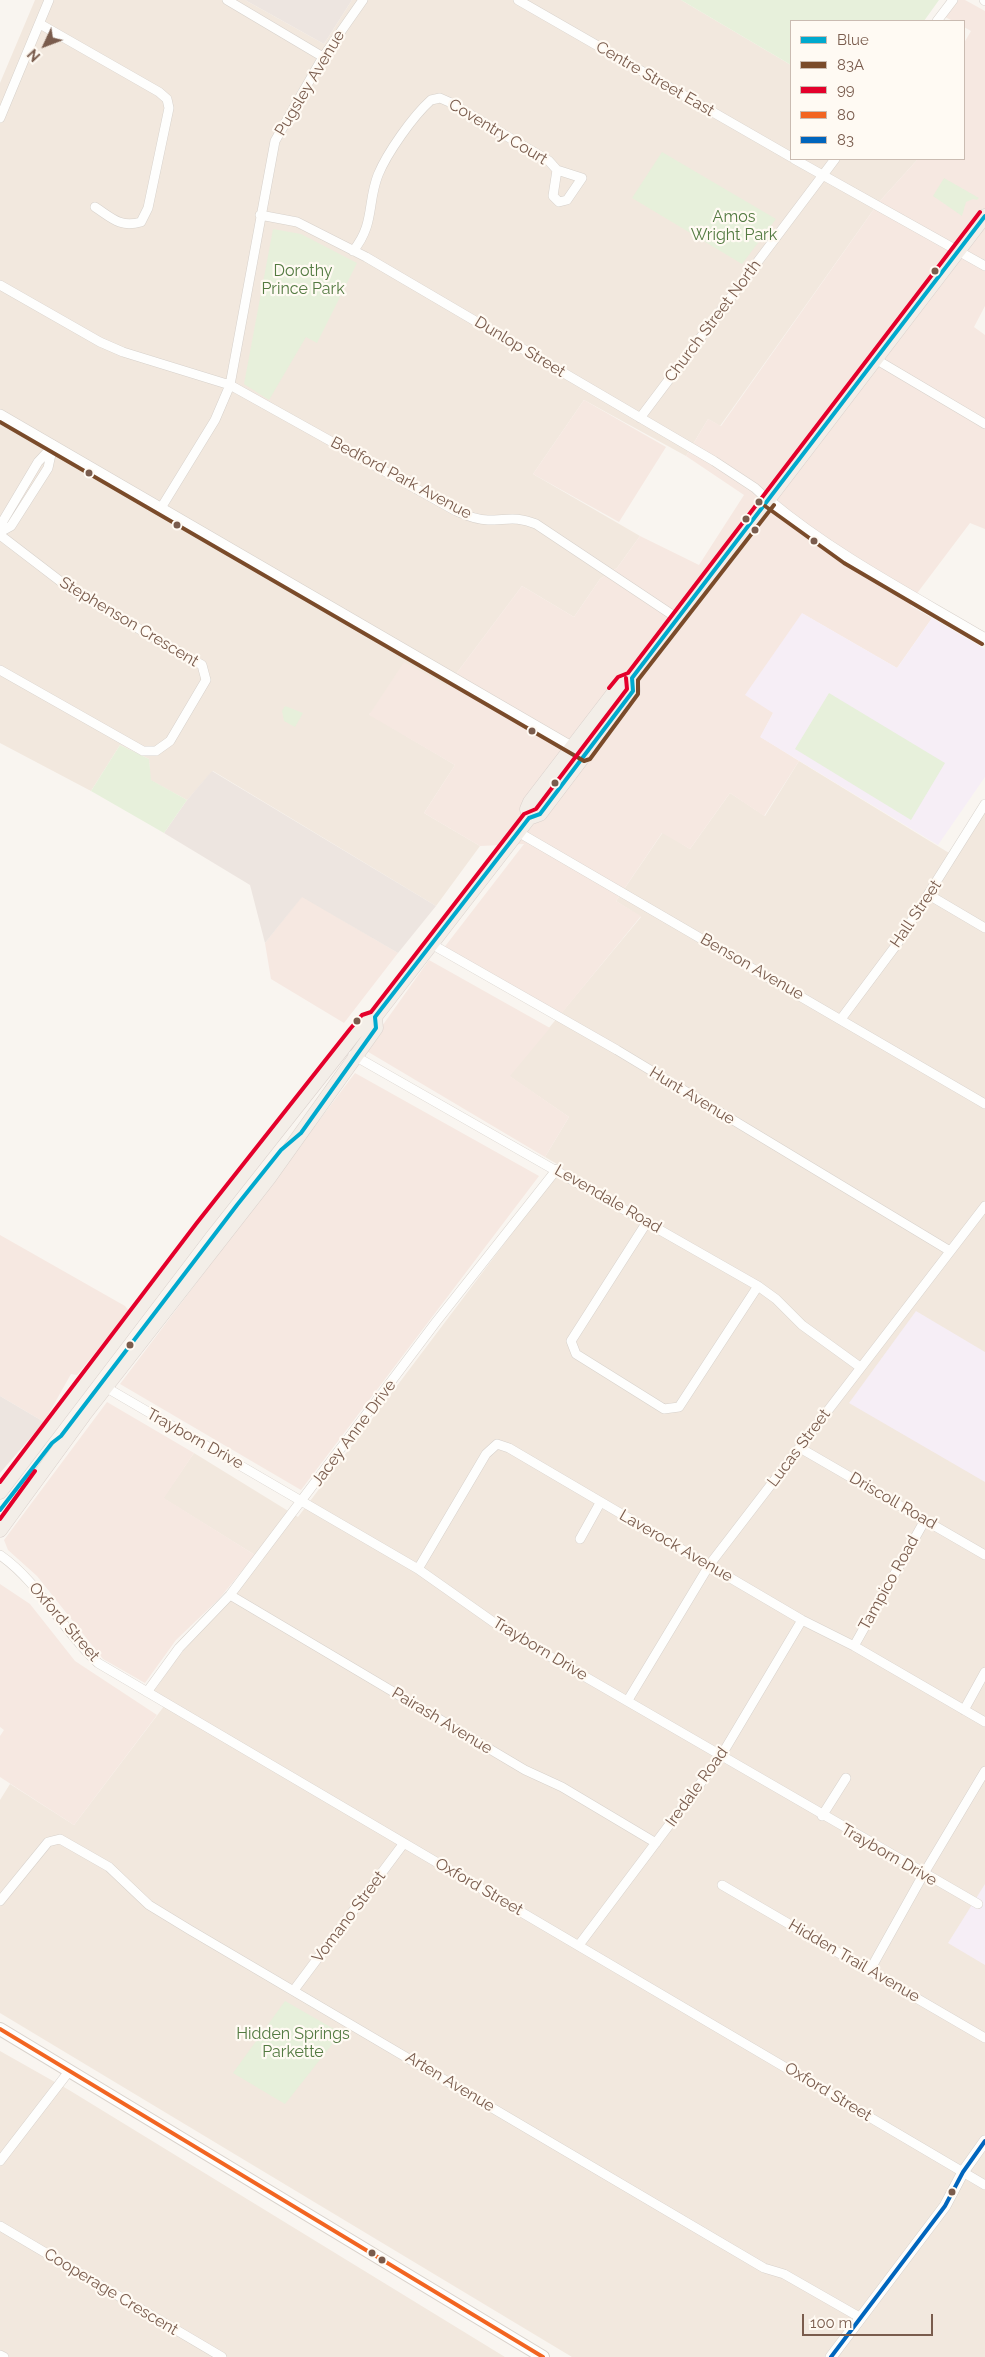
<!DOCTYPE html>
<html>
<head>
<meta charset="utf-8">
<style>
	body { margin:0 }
	#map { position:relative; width:985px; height:2357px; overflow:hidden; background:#f9f5f0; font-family:Raleway,sans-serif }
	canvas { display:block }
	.legend { position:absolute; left:790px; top:20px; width:175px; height:140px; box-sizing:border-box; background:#fffaf3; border:1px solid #cabbb1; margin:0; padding:6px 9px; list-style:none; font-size:15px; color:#7a5c4d }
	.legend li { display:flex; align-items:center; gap:10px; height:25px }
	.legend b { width:25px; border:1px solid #cabbb1 }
	.north { position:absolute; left:20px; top:20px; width:50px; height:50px; -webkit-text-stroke:4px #fffaf3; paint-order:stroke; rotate:227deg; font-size:14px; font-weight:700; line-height:20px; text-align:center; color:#7a5c4d }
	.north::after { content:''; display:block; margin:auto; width:18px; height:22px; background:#7a5c4d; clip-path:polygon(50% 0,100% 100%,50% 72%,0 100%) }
	.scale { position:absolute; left:802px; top:2314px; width:131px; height:22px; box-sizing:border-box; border:2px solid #7a5c4d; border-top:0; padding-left:6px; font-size:15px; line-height:18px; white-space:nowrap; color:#7a5c4d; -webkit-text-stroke:4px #fffaf3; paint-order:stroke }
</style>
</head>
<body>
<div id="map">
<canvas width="985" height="2357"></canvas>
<ul class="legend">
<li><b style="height:6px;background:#00a9ce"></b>Blue</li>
<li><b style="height:6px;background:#7a4b2a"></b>83A</li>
<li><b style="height:6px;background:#e4002b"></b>99</li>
<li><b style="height:6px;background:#f26522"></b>80</li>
<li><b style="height:6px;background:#0065bd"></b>83</li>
</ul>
<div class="north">N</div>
<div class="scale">100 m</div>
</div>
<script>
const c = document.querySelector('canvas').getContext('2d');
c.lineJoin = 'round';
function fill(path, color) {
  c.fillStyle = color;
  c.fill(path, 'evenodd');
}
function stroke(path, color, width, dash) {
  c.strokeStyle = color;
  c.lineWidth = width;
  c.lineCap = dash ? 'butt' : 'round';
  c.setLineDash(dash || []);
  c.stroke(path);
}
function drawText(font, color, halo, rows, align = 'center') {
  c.font = font + ' Raleway,sans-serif';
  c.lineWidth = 4.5;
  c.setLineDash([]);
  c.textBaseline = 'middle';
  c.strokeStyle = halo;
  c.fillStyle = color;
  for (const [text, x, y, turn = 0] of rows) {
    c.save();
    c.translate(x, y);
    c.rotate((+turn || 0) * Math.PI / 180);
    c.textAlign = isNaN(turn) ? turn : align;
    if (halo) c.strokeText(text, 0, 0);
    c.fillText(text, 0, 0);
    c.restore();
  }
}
fill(new Path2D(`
	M35,0H245L324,44L352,0H681L791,65V159H918L879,202L720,426L708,419L686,456L584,400L533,474L640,536L617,568L600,579L574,617L522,586L447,686L369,714L455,765L424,813L480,846L436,906L213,771L187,800L150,780L149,759L120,745L91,791L0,743V83Z
	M799,761L954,856L985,812V2357H572L0,2013V1800L10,1784L74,1825L168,1701L154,1691L178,1657L263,1560L163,1498L194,1453L298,1517L562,1167L545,1157L569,1117L509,1076L641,917L616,901L663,832L690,849L730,793L765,816Z
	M0,2051L69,2090L505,2357H0Z`), '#f2e8de');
fill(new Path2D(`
	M958,0H965L985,11V306L974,327L985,335V529L970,523L918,592L911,606L932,618L897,668L803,614L773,713L761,737L799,761L764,816L730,793L690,849L662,833L616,901L641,916L561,1014L443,949L524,844L480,846L424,813L455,765L369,715L404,662L447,686L522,586L574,617L600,579L617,568L640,536L699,565L744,495L686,456L708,419L721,426L879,202L918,159H964V43L971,31L964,27V21H953L945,17Z
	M584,400L666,447L619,522L533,474Z
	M302,896L398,953L344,1023L271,979L265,943Z
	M429,960L550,1028L510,1076L569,1117L545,1157L365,1050Z
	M355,1073L539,1176L301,1490L120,1384Z
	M0,1235L125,1306L129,1311L77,1375L71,1374L44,1422L0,1396Z
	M107,1402L194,1453L164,1498L255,1555L219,1599L176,1640L145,1683L103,1659L37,1576L8,1550L4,1540Z
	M0,1584L30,1604L75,1661L157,1715L74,1825L0,1777V1736L4,1730L0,1727Z`), '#f6e8e1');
fill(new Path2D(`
	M245,0H352L324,44Z
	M212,771L436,906L398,953L302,897L265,943L250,885L164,833L187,800Z
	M0,1396L44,1422L0,1473Z`), '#ede5e0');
fill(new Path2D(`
	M802,613L897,668L932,618L985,649V777L938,845L760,737L773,713L745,695Z
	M916,1311L985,1352V1482L849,1403Z
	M985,1884V1965L948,1943Z`), '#f6eef6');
fill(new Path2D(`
	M681,0H939L924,21H791V65Z
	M662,152L776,219L742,264L632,198Z
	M944,178L979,198L977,200L973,199L966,202L962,216L933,196Z
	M273,229L301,234L357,263L317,343L306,337L269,400L244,384Z
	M829,693L945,763L911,820L795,749Z
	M285,706L303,713L295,727L284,721L282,711Z
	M120,745L149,759L151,780L187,800L164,833L91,791Z
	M285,2001L341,2033L285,2104L233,2073Z`), '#e7f0db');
const minor = new Path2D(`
	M227,0L323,57
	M518,0L791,157
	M984,0L985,1
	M937,21L953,0
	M40,24L159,92L167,99L169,108L148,208L141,222C120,228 112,218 95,207
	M0,118L49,0
	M794,159L985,266
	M260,215L297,222L366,257L714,461L755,488L769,501
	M353,251C375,224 367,203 378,175C387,153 413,116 431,100L440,98L449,102L549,161L557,170L553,196L559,202L567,200L582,178L557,170
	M0,285L100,342L123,352L230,385L456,511C467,516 477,520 488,520C508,520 516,516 536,524L677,618
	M877,360L985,424
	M640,418L835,159
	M161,508L215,420L230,385L275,141L323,57L363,0
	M0,526L38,462L52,447
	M0,532L11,526L48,468L53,445
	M0,535L73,591L202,665L206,680L170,741L156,751H143L0,670
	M518,832L985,1104
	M929,895L985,928
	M433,945L617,1050L950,1251
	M841,1019L897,944L985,804
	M353,1055L758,1286L776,1299L802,1325L860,1367
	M647,1222L571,1341L576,1354L664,1409L679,1407L758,1286
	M107,1388L418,1569L506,1631L978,1904
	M800,1448L985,1555
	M580,1539L600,1503
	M0,1555C40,1583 62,1630 98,1663L985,2185
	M418,1569L486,1454L497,1444L509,1448L802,1620L854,1646L985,1722
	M230,1595L525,1770L562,1787L656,1843
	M854,1646L925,1520
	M147,1692L179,1648L230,1595L436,1322L557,1169
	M628,1700L710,1564L985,1206
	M964,1710L985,1672
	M822,1816L846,1778
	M722,1885L985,2038
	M0,1901L48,1842L60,1839L109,1867L149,1905L190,1930L764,2268L784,2274L861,2318
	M579,1945L721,1756L802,1620
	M870,1970L923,1875L985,1771
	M294,1990L404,1843
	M0,2161L70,2070
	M0,2226L222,2357
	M0,2355L4,2357`);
const tertiary = new Path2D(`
	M0,415L585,755
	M769,501C835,556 911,595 985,639
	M831,2357L945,2206L963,2172L985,2141`);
const secondary = new Path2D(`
	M0,2029L543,2357`);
const primary = new Path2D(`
	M529,818L527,809L530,802L622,682L632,678L985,216
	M0,1492L201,1228L355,1033L366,1020L375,1017L529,818L540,814L633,691L632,678
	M0,1530L84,1415L269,1178L376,1028L375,1017`);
stroke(minor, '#d7d1cb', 10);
stroke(tertiary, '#d7d1cb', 12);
stroke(secondary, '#d9d2cb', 14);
stroke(primary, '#dad1cc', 15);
stroke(minor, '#fefefd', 9);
stroke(tertiary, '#fefefd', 11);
stroke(secondary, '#fefefd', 12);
stroke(primary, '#f3eee8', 14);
stroke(new Path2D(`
	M0,1510L52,1443L61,1436L237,1205L281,1150L301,1133L376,1028L375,1017L529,818L540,814L633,691L632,678L985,216`), '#00a9ce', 4);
stroke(new Path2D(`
	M0,422L584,761L590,759L638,694V680L774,505
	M765,506L844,563L982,644`), '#7a4b2a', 4);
stroke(new Path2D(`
	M609,688L618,677L628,673L980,212
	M0,1482L196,1224L350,1029L362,1015L371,1012L524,814L536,809L627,689L626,678
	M0,1519L35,1471`), '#e4002b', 4);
stroke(new Path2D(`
	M0,2029L543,2357`), '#f26522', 4);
stroke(new Path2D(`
	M831,2357L945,2206L963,2172L985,2141`), '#0065bd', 4);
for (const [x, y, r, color] of [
	[935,271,4.5,"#7a5c4d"],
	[89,473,4.5,"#7a5c4d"],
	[759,502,4.5,"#7a5c4d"],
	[746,519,4.5,"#7a5c4d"],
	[177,525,4.5,"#7a5c4d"],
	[755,530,4.5,"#7a5c4d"],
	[814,541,4.5,"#7a5c4d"],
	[532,731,4.5,"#7a5c4d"],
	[555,783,4.5,"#7a5c4d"],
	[357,1021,4.5,"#7a5c4d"],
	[130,1345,4.5,"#7a5c4d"],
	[952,2192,4.5,"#7a5c4d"],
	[372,2253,4.5,"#7a5c4d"],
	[382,2260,4.5,"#7a5c4d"]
]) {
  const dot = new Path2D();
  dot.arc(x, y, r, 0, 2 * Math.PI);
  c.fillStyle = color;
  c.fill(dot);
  stroke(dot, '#fffaf3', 2);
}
drawText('16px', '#7a5c4d', '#fffaf3', [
	["Centre Street East",655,79,30],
	["Pugsley Avenue",310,83,-59],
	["Coventry Court",498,132,31],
	["Church Street North",713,321,-53],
	["Dunlop Street",520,347,31],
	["Bedford Park Avenue",401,478,28],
	["Stephenson Crescent",129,622,31],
	["Hall Street",916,914,-56],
	["Benson Avenue",752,967,30],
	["Hunt Avenue",692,1096,31],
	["Levendale Road",608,1199,30],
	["Jacey Anne Drive",354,1433,-53],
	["Trayborn Drive",195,1439,29],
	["Lucas Street",799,1448,-53],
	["Driscoll Road",893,1501,30],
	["Laverock Avenue",676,1546,30],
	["Tampico Road",889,1583,-61],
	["Oxford Street",64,1622,49],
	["Trayborn Drive",540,1649,31],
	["Pairash Avenue",442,1721,31],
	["Iredale Road",697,1787,-54],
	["Trayborn Drive",889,1855,30],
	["Oxford Street",479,1887,30],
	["Vomano Street",349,1917,-53],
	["Hidden Trail Avenue",854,1961,30],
	["Arten Avenue",450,2082,31],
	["Oxford Street",828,2092,31],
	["Cooperage Crescent",111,2292,31]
]);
drawText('16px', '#537a41', '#fffaf3', [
	["Amos",734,217],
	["Wright Park",734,235],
	["Dorothy",303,271],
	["Prince Park",303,289],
	["Hidden Springs",293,2034],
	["Parkette",293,2052]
]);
</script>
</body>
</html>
